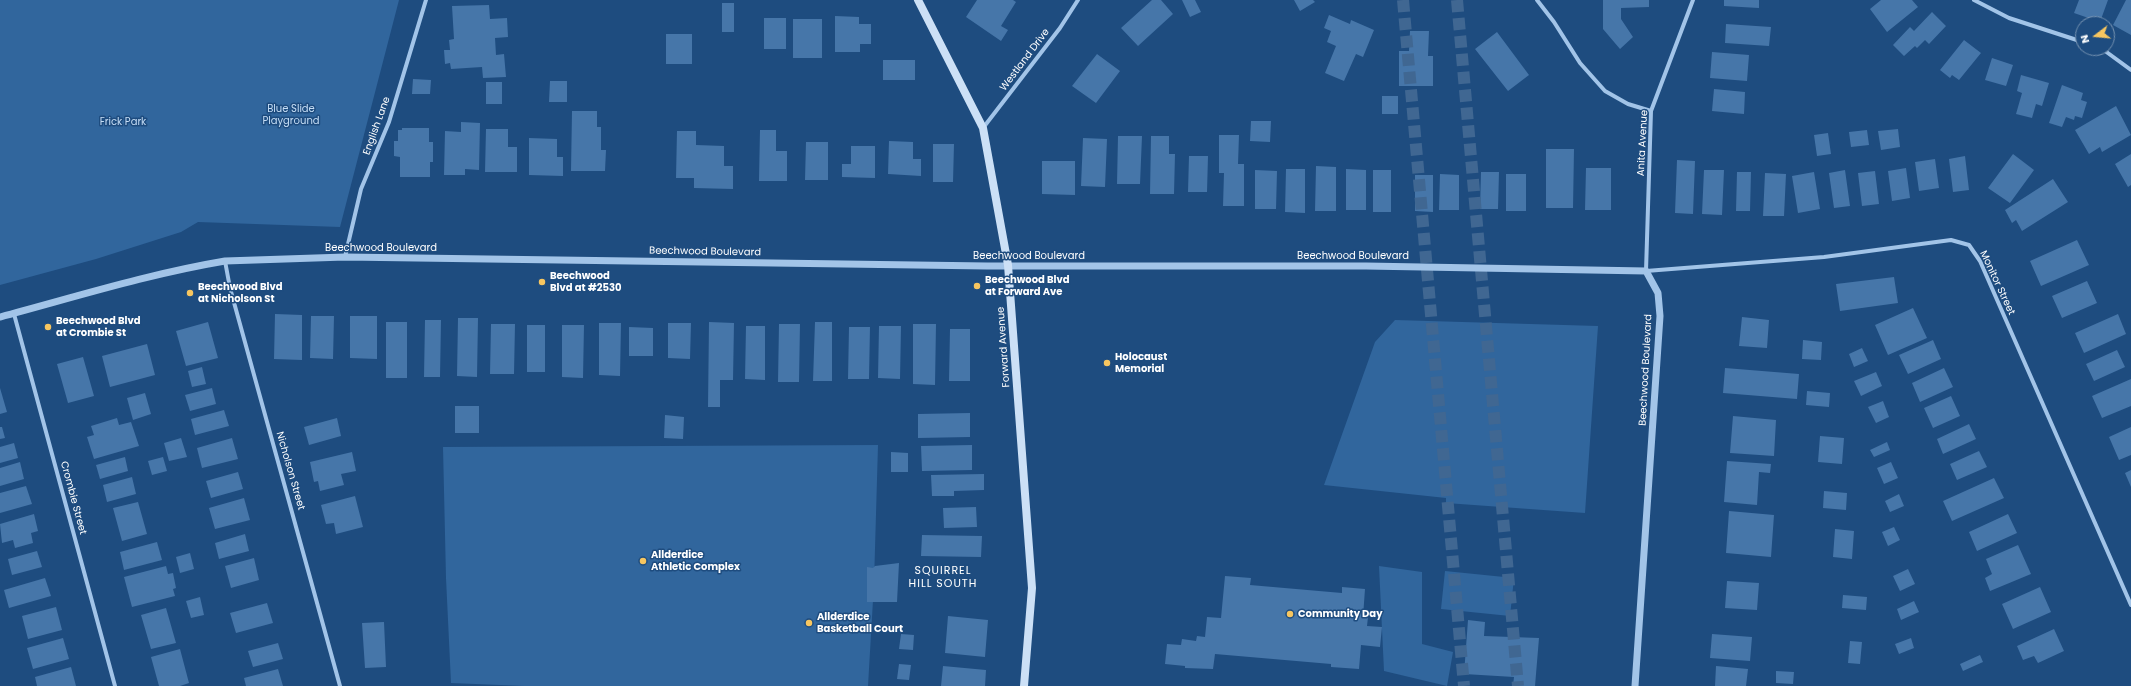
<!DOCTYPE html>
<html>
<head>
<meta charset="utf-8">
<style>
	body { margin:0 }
	#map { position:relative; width:2131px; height:686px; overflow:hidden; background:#1e4c7f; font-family:Poppins,sans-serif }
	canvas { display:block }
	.north { position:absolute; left:2075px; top:16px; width:40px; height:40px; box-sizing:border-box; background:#1e4c7f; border:1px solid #7894b2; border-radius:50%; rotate:254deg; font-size:11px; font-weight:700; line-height:16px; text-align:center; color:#fff }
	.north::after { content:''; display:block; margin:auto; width:14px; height:18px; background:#f7c660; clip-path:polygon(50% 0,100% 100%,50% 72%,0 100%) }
</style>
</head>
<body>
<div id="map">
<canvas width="2131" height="686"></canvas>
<div class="north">N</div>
</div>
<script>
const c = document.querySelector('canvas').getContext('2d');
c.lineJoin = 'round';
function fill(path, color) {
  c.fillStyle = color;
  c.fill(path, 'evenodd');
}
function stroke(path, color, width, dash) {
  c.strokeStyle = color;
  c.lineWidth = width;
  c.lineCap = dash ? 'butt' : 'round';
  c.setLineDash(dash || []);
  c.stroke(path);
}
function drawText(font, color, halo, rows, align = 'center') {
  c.font = font + ' Poppins,sans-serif';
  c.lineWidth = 3;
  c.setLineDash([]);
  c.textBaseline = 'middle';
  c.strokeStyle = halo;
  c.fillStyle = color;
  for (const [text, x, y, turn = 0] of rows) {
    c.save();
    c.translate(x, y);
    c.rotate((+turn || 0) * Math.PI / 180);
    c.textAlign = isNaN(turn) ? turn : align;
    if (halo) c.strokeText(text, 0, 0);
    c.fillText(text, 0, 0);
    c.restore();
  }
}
fill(new Path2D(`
	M0,0H399L340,227L198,222L181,232L96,259L0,285Z
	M1395,320L1598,326L1585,513L1446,503V498L1324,485L1375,342Z
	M878,445L874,583L868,686H524L451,683L446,578L443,447Z
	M1379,566L1422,572V644L1453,652L1447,686L1384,671Z
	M1445,571L1514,578L1510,616L1441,609Z`), '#31669d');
fill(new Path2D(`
	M977,0H1013L1016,2L1001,26L1008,30L1001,41L966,17Z
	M1152,0H1161L1173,14L1138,46L1121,28Z
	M1182,0H1195L1201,12L1190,17Z
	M1294,0H1313L1315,2L1300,11Z
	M1603,0H1649V7L1621,8V19L1633,37L1620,49L1603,29Z
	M1724,0H1759V8L1724,6Z
	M1881,0H1912L1918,7L1887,32L1870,9Z
	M2079,0H2108L2100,22L2074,13Z
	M2126,0H2131V35L2113,25Z
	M722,3H734V32H722Z
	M489,5L490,19L507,18L508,37L495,38L496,55L504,54L506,77L483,78L482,67L451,69L450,63L445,64L444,50H450L449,40L454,39L452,6Z
	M1932,12L1946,26L1929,44L1925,40L1917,48L1915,46L1904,56L1893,45L1910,27L1914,31Z
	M1329,15L1350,24L1351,20L1374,30L1363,57L1356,54L1344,81L1325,73L1336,46L1327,42L1331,31L1324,28Z
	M835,16L859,17V24H871V44H860V52H835Z
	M764,18H786V49H764Z
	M793,19H822V58H793Z
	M1726,24L1771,27L1769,46L1725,43Z
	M1410,31H1429L1428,56H1433V86H1399V51H1409Z
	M1497,32L1529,75L1508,91L1475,49Z
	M666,34H692V64H666Z
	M1964,40L1981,53L1959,80L1952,75L1950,78L1940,70Z
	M1712,52L1749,55L1747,81L1710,78Z
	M1097,54L1120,71L1096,103L1072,86Z
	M1992,58L2013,65L2006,86L1985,80Z
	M883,60H915V80H883Z
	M2021,75L2049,83L2042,106L2036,104L2032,118L2016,114L2022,93L2017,91Z
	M413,79L431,80L430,94H412Z
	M550,81H567V102H549Z
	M486,82H502V104H486Z
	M2062,85L2083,93L2081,100L2087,102L2082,118L2075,116L2074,120L2066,117L2062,127L2049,123Z
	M1714,89L1745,92L1744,114L1712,111Z
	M1382,96H1398V114H1382Z
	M2116,106L2131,135L2102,152L2100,147L2089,154L2075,130Z
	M572,111H597V127H601V150H606L605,171H571Z
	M1251,121H1271L1270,142L1250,141Z
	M461,122L480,123L479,170L465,169V175H444L445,131L461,132Z
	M402,128H429V142H433V162H430V177H400V157L394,156V141H398V130H402Z
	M486,129H508V147H517V172H485Z
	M1898,129L1900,147L1881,150L1878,131Z
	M760,130H776V151H787V181H759Z
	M1867,130L1869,145L1851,147L1849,132Z
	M677,131H696V145L724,146V166H733V189L694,188V178H676Z
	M1828,133L1831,154L1817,156L1814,135Z
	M1219,135H1239L1238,164H1244V206H1223L1224,173H1219Z
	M1118,136H1142L1140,184H1117Z
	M1151,136H1169V154H1175L1174,194H1150Z
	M529,138L557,139V157H563V176L529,175Z
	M1083,138L1107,139L1105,187L1081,186Z
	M889,141L913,142V159H921V176L888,174Z
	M806,142H828V180H805Z
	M933,144H954L953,182H933Z
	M851,146H875V178L842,177V164H851Z
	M1546,149H1574L1573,208H1546Z
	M2013,154L2034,170L2010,203L1988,188Z
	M2131,154V185L2128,187L2115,164Z
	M1189,156H1208L1207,192H1188Z
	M1965,156L1969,190L1953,192L1949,159Z
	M1935,159L1939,188L1919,191L1915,162Z
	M1677,160L1695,161L1693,214L1675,213Z
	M1042,161H1075V195L1042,194Z
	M1316,166L1336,167V211H1315Z
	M1586,168H1611V210H1585Z
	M1906,168L1910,198L1892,201L1888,171Z
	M1286,169H1305V213L1285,212Z
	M1346,169L1366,170V210H1346Z
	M1255,170L1277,171L1276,209H1255Z
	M1373,170H1391V212H1373Z
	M1704,170H1724L1722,215L1702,214Z
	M1845,170L1850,206L1834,208L1829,173Z
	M1875,171L1879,204L1862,206L1858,173Z
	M1481,172H1499L1498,209H1480Z
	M1737,172H1751L1750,211H1736Z
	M1814,172L1820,209L1798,213L1792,176Z
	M1765,173L1786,174L1784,216H1763Z
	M1440,174L1459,175V210H1439Z
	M1506,174H1526V211H1506Z
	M1415,175H1433V212L1415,211Z
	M2053,179L2068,202L2022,231L2016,220L2012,223L2005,210Z
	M2077,240L2089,265L2041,286L2030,261Z
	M1894,277L1898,303L1840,311L1836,284Z
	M2087,281L2097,303L2062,318L2052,296Z
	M1913,308L1927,338L1888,355L1875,325Z
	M275,314L302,315V360L274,359Z
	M2118,314L2126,334L2084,353L2075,333Z
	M311,316H334L333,359L310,358Z
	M350,316H377V359L350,358Z
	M1742,317L1769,320L1767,348L1739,346Z
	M458,318H478L477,377L457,376Z
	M425,320H441L440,377H424Z
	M208,322L218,358L186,366L176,331Z
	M386,322H407V378H386Z
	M709,322L734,323L733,380H720V407H708Z
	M815,322H832V381H813Z
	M599,323H621L620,376L599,375Z
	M668,323H691L690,359L668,358Z
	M491,324H515L514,374H490Z
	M779,324H800L799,382H778Z
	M913,324H936L935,385L913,384Z
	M527,325H545V372H527Z
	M562,325H584L583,378L562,377Z
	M746,326H765V380L745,379Z
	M879,326H901L900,379L878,378Z
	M629,327L653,328V356H629Z
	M849,327H870L869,379H848Z
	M950,329H970V381H949Z
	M1803,340L1822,342L1821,360L1802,359Z
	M1933,340L1941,359L1908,374L1899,355Z
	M147,344L155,375L110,387L102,356Z
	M1862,348L1868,361L1854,367L1849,354Z
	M2117,350L2125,367L2094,381L2086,364Z
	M83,357L94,396L68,403L57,364Z
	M202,367L206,384L192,387L188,371Z
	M1725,368L1799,374L1797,399L1723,393Z
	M1944,368L1953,387L1920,402L1912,383Z
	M1876,372L1882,386L1861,396L1854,381Z
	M2131,379V406L2102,418L2092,396Z
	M0,388L7,412L0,414Z
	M212,388L216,404L190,411L185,395Z
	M1807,391L1830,393L1829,407L1806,405Z
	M145,393L151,414L133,420L127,398Z
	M1951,396L1960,416L1933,428L1924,408Z
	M1883,401L1889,417L1876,423L1868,407Z
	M455,406H479V433H455Z
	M224,410L229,426L195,435L191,419Z
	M970,413V437L918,438V414Z
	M665,415L684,417L683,439L664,438Z
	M1733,416L1776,420L1774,456L1730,453Z
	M117,418L119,425L131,422L139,446L94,459L87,437L94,435L91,426Z
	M337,418L341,436L309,445L304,427Z
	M1969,424L1976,439L1943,454L1937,439Z
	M0,427H2L5,438L0,439Z
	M2131,427V455L2119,460L2109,437Z
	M1820,436L1844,438L1842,464L1818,462Z
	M181,438L187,457L169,461L164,443Z
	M232,438L238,459L202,468L197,448Z
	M1887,442L1890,450L1874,457L1870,450Z
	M14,443L18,458L0,463V447Z
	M972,445V470L922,471L921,446Z
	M1979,451L1987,467L1957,480L1950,464Z
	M352,452L356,471L341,474L344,485L320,491L318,481L314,482L310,462Z
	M891,452L908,453V472H891Z
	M125,457L128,471L100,479L96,465Z
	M163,457L167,471L152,475L148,461Z
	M1727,461L1771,464L1770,473L1759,472L1757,505L1724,502Z
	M20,462L24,479L0,486V468Z
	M1891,462L1898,478L1884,484L1877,468Z
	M2131,470V487L2125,473Z
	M238,472L243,489L211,498L206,481Z
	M984,474V490L954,491V496H932L931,475Z
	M132,477L136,494L107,502L103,485Z
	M1994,478L2004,498L1952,521L1943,501Z
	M26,486L32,504L0,513V493Z
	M1824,491L1847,493L1846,510L1823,508Z
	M1899,494L1904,506L1890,512L1885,501Z
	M355,496L363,527L336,534L334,523L326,524L321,505Z
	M244,498L250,520L215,529L209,508Z
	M138,502L147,534L122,541L113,508Z
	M976,507L977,527L944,528L943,508Z
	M1729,511L1774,515L1771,557L1726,553Z
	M34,514L38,531L31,533L33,543L15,548L13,540L2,543L0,524Z
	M2008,514L2017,533L1977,551L1969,532Z
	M1894,527L1900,540L1888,546L1882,532Z
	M1835,529L1854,531L1852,559L1833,557Z
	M245,534L249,551L219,559L215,543Z
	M922,535L982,536L981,557L921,556Z
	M157,542L162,560L124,570L120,552Z
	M2018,545L2031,574L1990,591L1985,578L1992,574L1986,559Z
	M37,551L42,567L12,575L8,559Z
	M190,553L194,569L180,573L176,557Z
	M254,558L259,580L231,588L225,566Z
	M899,563L897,602H867V567L873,568L875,566Z
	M166,566L168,574L173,573L176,588L173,589L175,596L132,607L124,577Z
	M1908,569L1915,584L1900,591L1893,576Z
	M1225,576L1251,578L1250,585L1342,593V587L1365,589L1363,617H1368L1367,626L1382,627L1380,647L1361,645L1359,669L1331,667V664L1215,654L1213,669L1185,668V666L1165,664L1167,644L1181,645L1182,639L1196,641L1197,636L1205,637L1207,617L1221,618Z
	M45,578L51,596L9,608L4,590Z
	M1727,581L1759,583L1757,610L1725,608Z
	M2040,587L2051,612L2013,629L2002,604Z
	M1843,595L1867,597L1866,610L1842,608Z
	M200,597L204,615L191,618L186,601Z
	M1914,601L1919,612L1901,620L1897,609Z
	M267,603L273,623L236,633L230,613Z
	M56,607L62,630L28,639L22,616Z
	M166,608L176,643L151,649L141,615Z
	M948,616L988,620L985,657L945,653Z
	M1468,620L1485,622L1484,636L1539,638L1535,686H1513L1514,677L1464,674Z
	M384,622L386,667L365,668L362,623Z
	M2054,629L2064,651L2038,663L2034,656L2023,660L2017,646Z
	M901,634L914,635L913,650L899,649Z
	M1712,634L1752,637L1750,661L1710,658Z
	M63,638L69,659L33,669L27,648Z
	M1911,638L1914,648L1899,654L1895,644Z
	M1850,641L1862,642L1860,664L1848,663Z
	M278,643L283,659L253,667L248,651Z
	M180,649L189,683L180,686H159L151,657Z
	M1980,655L1983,662L1963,671L1960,664Z
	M899,664L911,665L909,680L897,679Z
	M943,666L986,670L985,686H941Z
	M1716,666L1748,669L1746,686H1715Z
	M71,667L76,686H37L35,677Z
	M278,669L283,686H246L244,678Z
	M1776,671L1794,672L1793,684L1776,683Z`), '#4676a9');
stroke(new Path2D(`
	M1403,0L1464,686
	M1457,0L1518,686`), '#406792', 12, [12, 6]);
stroke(new Path2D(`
	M1537,0L1554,22L1580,63L1605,91L1628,104L1651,111
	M1693,0L1651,111L1646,271L1824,257L1951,240L1969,245L1980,261L2131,605
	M1974,0L2009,18L2083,42
	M2101,48L2131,70
	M983,128L1060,28L1078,0
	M345,257L361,189L389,122L426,0
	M225,261L230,288L340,686
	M14,314L115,686`), '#a2c4e8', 4);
stroke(new Path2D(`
	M0,317C75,297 148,274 225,261L345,257L987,266H1366L1646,271L1658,293L1660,316L1635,686`), '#a2c4e8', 7);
stroke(new Path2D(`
	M918,0L983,128L1008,265L1032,588L1024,686`), '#cce0f6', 8);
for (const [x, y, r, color] of [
	[542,282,4,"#f7c660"],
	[977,286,4,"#f7c660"],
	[190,293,4,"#f7c660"],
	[48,327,4,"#f7c660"],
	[1107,363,4,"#f7c660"],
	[643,561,4,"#f7c660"],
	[1290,614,4,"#f7c660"],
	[809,623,4,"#f7c660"]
]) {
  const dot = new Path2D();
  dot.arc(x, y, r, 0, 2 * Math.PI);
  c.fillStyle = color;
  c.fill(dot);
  stroke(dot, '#1e4c7f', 1.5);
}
drawText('10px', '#fff', '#1e4c7f', [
	["Westland Drive",1025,60,-53],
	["English Lane",377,126,-70],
	["Anita Avenue",1643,143,-87],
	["Beechwood Boulevard",381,248],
	["Beechwood Boulevard",705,252,1],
	["Beechwood Boulevard",1029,256],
	["Beechwood Boulevard",1353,256],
	["Monitor Street",1997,283,65],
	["Forward Avenue",1004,347,-94],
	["Beechwood Boulevard",1646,370,-87],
	["Nicholson Street",290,471,74],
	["Crombie Street",73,498,75]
]);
drawText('10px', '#c6def6', '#1e4c7f', [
	["Blue Slide",291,109],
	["Playground",291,121],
	["Frick Park",123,122]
]);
drawText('bold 10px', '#fff', '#1e4c7f', [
	["Beechwood",550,276],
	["Blvd at #2530",550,288],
	["Beechwood Blvd",985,280],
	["at Forward Ave",985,292],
	["Beechwood Blvd",198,287],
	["at Nicholson St",198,299],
	["Beechwood Blvd",56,321],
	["at Crombie St",56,333],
	["Holocaust",1115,357],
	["Memorial",1115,369],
	["Allderdice",651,555],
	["Athletic Complex",651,567],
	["Community Day",1298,614],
	["Allderdice",817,617],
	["Basketball Court",817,629]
], 'left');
c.letterSpacing = '1px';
drawText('11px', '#fff', '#1e4c7f', [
	["SQUIRREL",943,571],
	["HILL SOUTH",943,584]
]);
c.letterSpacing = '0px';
</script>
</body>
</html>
